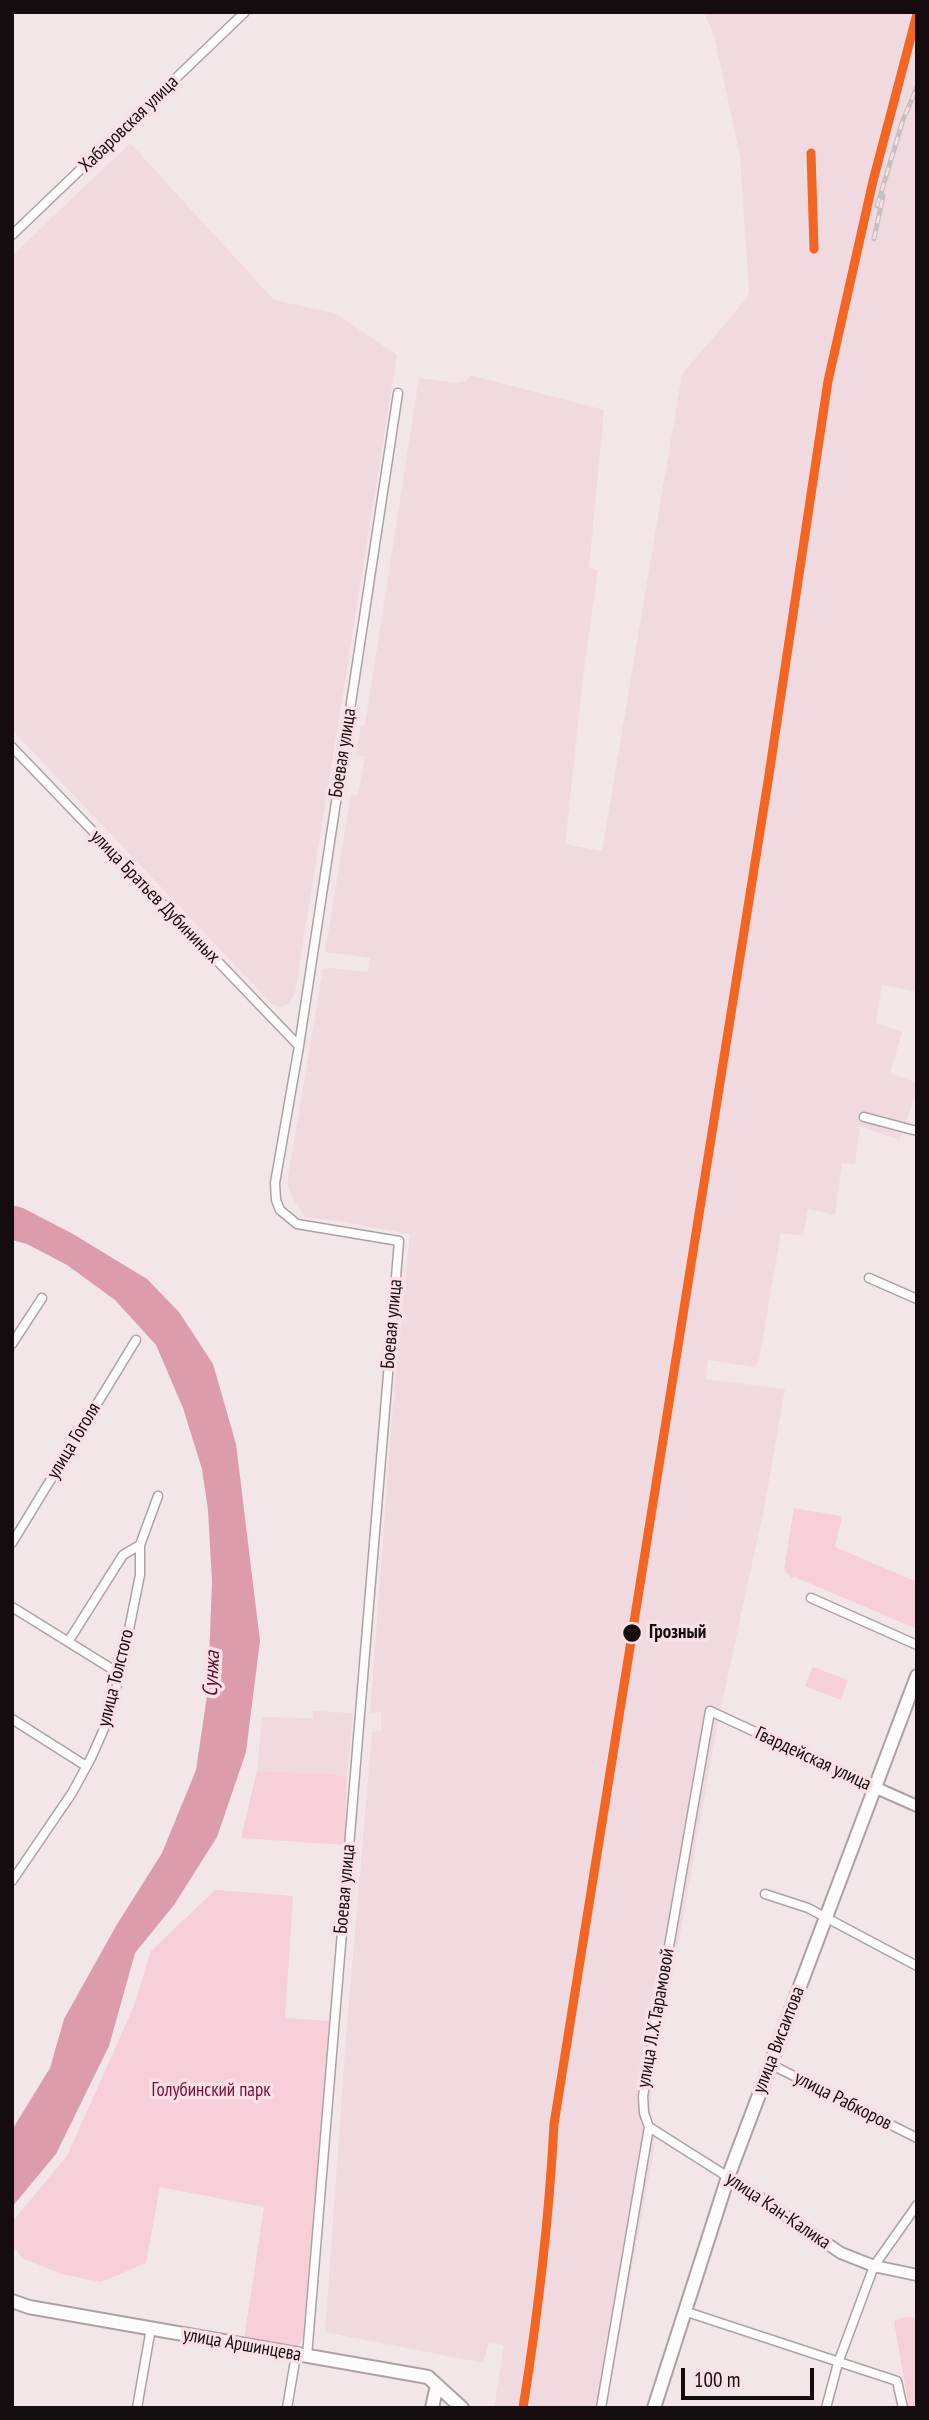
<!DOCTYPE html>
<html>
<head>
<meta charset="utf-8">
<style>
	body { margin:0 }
	#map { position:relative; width:929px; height:2420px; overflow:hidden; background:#f2e6e8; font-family:"PT Sans Narrow",sans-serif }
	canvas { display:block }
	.frame { position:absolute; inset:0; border:14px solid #140c0e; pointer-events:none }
	.scale { position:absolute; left:681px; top:2368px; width:133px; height:32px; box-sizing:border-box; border:4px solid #140c0e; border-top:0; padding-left:9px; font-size:21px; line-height:24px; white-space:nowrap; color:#140c0e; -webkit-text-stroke:5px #f8e0e5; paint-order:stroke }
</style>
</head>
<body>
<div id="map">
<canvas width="929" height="2420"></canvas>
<div class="frame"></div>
<div class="scale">100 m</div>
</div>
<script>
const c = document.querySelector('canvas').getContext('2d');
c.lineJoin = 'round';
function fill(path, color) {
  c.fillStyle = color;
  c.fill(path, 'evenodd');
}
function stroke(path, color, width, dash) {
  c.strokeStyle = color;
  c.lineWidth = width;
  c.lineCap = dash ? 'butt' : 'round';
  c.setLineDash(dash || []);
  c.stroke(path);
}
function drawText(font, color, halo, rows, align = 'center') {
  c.font = font + ' "PT Sans Narrow",sans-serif';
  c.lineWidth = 7;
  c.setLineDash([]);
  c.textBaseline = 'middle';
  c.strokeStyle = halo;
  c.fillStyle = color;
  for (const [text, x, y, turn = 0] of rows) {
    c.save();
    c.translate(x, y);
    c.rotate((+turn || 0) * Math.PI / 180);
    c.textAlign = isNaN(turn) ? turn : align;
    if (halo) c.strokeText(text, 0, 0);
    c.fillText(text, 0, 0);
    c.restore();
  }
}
fill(new Path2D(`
	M704,12H917V992L882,985L876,1023L902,1032L890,1073L917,1083V1092L899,1140L860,1126L855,1164L842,1163L835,1215L808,1209L803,1236L781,1233L759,1360L754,1367L708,1360L705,1379L785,1389L765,1504L717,1726L650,2103L655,2145L606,2408H494L504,2345L489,2343L483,2363L325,2332L346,2037L372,1732L381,1731V1712L370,1713L393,1403L396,1394L394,1391L410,1234L339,1221L305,1217L293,1199L288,1187V1177L323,969L332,968L368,972L369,964L370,958L325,952L351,794L358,795L365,757L356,755L361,725H365L419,378L456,383L467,381L470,375L604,410L589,568L598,570L584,670L565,844L602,851L682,374L747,298L749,291L740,156L714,36Z
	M130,143L274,300L335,313L397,355L295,993L287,1005L279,1007L272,1004L12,730V256Z
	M313,1711L353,1713L347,1777L257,1771L262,1717L313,1718Z`), '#f1dadf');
fill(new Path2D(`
	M794,1508L842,1516L835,1547L917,1582V1629L795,1577L792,1578L784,1570Z
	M813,1667L848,1680L841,1700L805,1686Z
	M257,1771L328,1774L347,1777L344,1845L241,1838Z
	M215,1890L293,1896L285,2018L329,2021L303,2337L299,2345L293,2347L244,2340L264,2207L160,2187L146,2263L101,2282L61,2274L22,2258L12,2245V2222L67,2156L134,2006L151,1951Z
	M905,2317L915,2318L917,2326V2408H909L894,2321Z`), '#f7cfd8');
fill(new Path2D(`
	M12,1205L23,1208L73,1234L147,1279L179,1312L213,1364L236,1444L260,1641L246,1752L217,1837L174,1905L135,1953L109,2046L56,2154L12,2207V2130L50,2068L64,2019L116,1926L162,1853L196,1770L208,1689L212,1581L208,1510L202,1469L183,1408L156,1345L115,1300L67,1265L27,1244L12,1240Z`), '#dc9cac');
const minor = new Path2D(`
	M12,235L245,12
	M12,747L299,1046
	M864,1117L917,1131
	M869,1278L917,1299
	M12,1344L42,1298
	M12,1543L136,1340
	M811,1598L917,1645
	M12,1607L120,1674
	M68,1642L123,1555L140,1545
	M12,1719L86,1766
	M12,1881L72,1793L91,1758L107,1722L120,1674L140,1575V1545L158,1496
	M765,1894L808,1908L917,1966
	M770,2064L917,2138
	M649,2127L728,2177
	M684,2311L897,2381L903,2408
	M307,2356L399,1241L297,1224L280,1210L276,1200L275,1183L299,1046L398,393
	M137,2408L151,2328
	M287,2408L296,2355
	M601,2408L649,2127L644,2113L643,2096L710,1711L874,1787
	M826,2408L838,2363L874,2266L917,2205`);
const tertiary = new Path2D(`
	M874,1787L917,1806
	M728,2177L841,2253L874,2266L917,2275`);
const secondary = new Path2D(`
	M12,2301L29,2307L428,2377L462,2408
	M432,2408L437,2385
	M654,2408L728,2177L917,1676`);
stroke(minor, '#aca2a4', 11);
stroke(tertiary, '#aca2a4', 14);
stroke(secondary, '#aca2a4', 16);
stroke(minor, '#fdfbfc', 8);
stroke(tertiary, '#fdfbfc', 10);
stroke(secondary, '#fdfbfc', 12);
const rail = new Path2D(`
	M811,153L814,249
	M877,206L903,120L917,87
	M874,239L883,196
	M531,2358C543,2281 550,2203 554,2124L769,775L828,381L873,181L917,14`);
stroke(rail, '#c5c1c3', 5);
stroke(rail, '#f8e0e5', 2.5, [8]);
stroke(new Path2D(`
	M811,153L814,249
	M523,2408C538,2314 549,2220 554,2124L769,775L828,381L873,181L917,14`), '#f26522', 9);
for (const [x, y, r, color] of [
	[632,1633,10,"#140c0e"]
]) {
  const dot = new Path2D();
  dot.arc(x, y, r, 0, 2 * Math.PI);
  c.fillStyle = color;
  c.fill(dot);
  stroke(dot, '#f8e0e5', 2.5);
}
drawText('19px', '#140c0e', '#f8e0e5', [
	["Хабаровская улица",129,124,-44],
	["Боевая улица",343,753,-81],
	["улица Братьев Дубининых",155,897,46],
	["Боевая улица",392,1324,-85],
	["улица Гоголя",74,1441,-59],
	["улица Толстого",116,1678,-76],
	["Гвардейская улица",813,1759,25],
	["Боевая улица",345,1889,-85],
	["улица Л.Х.Тарамовой",656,2018,-80],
	["улица Висаитова",779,2040,-69],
	["улица Рабкоров",843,2101,27],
	["улица Кан-Калика",778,2211,34],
	["улица Аршинцева",242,2345,10]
]);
drawText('bold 19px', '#140c0e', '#f8e0e5', [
	["Грозный",649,1633]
], 'left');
drawText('19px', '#760d37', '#f8e0e5', [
	["Голубинский парк",211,2091]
]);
drawText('italic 21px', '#5c0f2c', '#f8e0e5', [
	["Сунжа",212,1674,-87]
]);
</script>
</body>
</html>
